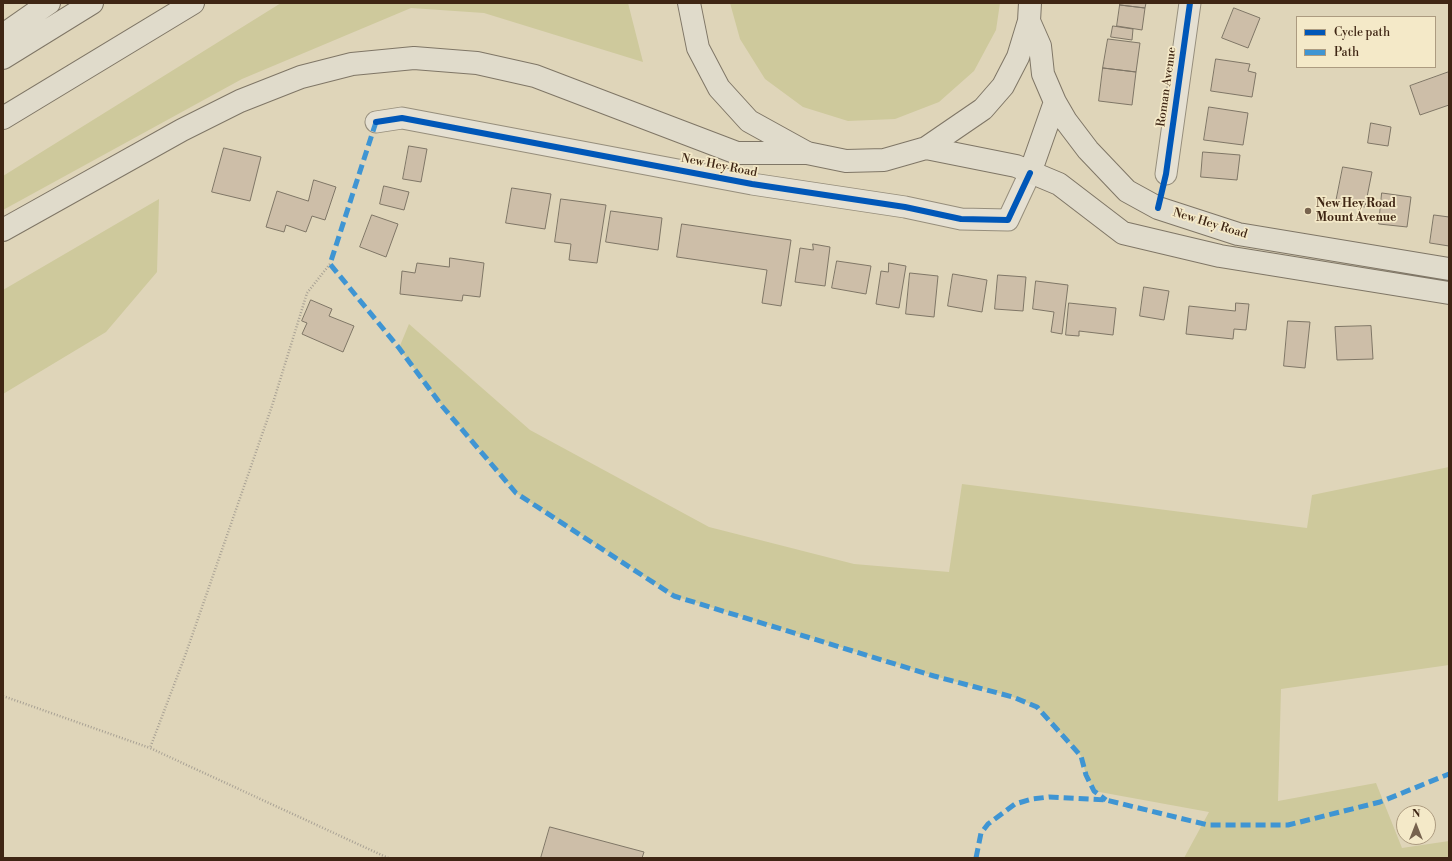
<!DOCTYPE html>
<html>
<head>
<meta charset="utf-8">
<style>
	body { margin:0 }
	#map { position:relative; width:1452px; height:861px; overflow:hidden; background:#dfd5b9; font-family:"Libre Bodoni",serif }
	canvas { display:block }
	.frame { position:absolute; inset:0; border:4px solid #3f2614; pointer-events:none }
	.legend { position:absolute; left:1296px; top:16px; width:140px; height:52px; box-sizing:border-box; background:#f4e9c8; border:1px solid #ac9b80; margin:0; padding:5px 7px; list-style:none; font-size:12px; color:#3f2614 }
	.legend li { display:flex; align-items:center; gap:8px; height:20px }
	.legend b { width:20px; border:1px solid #ac9b80 }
	.north { position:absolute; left:1396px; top:805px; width:40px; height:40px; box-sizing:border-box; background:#f4e9c8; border:1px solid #ac9b80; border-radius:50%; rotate:0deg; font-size:11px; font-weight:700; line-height:16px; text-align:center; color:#3f2614 }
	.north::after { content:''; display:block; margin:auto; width:14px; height:18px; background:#77634e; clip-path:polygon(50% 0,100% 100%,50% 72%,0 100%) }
</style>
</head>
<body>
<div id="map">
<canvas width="1452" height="861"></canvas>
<div class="frame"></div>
<ul class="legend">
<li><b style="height:5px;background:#0057b8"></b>Cycle path</li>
<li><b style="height:5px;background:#3f95d3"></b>Path</li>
</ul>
<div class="north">N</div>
</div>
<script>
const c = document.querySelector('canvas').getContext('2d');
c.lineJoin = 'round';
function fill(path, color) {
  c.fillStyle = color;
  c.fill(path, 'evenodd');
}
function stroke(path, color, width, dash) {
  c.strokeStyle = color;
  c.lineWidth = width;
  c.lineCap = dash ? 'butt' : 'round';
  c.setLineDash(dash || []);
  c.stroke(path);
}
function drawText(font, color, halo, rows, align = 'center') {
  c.font = font + ' "Libre Bodoni",serif';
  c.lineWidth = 3.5;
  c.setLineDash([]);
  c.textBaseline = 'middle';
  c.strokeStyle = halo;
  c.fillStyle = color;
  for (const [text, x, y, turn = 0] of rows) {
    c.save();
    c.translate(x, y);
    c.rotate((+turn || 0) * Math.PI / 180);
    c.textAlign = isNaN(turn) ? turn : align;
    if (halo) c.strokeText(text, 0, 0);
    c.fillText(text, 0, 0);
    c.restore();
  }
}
fill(new Path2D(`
	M281,3H628L643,62L484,13L411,8L242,79L3,210V176Z
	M730,3H1000L996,30L974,71L939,102L895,119L848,121L803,107L765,79L740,39Z
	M159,199L157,272L106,332L3,394V290Z
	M409,324L530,430L709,527L854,564L949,572L962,484L1307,528L1312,495L1449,467V665L1281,689L1278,801L1376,783L1402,848L1449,841V858H1184L1209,812L1094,791L1086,775L1081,756L1037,707L1013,697L934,676L674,596L516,493L442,406L399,348Z`), '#cec99c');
const building = new Path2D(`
	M1120,3H1146L1145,8L1120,5Z
	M1120,5L1145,8L1142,30L1117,26Z
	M1234,8L1260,18L1248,48L1222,38Z
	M1113,26L1133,29L1132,40L1111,37Z
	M1108,39L1140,43L1136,72L1103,68Z
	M1216,59L1250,64L1248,71L1256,73L1252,97L1211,91Z
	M1103,68L1136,72L1132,105L1099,101Z
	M1449,72V105L1420,115L1410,86Z
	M1209,107L1248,113L1243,145L1204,140Z
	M1371,123L1391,127L1388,146L1368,143Z
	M409,146L427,149L421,182L403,179Z
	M224,148L261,157L250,201L212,192Z
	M1203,152L1240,155L1237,180L1201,177Z
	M1343,167L1372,172L1365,207L1336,202Z
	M314,180L336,187L325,220L312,216L306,232L286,225L284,232L266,227L277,191L308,201Z
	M384,186L409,192L404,210L380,204Z
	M512,188L551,194L545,229L506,223Z
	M1382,193L1411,197L1407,227L1379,224Z
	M561,199L606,205L597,263L569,260L571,244L555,242Z
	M611,211L662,218L658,250L606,242Z
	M372,215L398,224L386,257L360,247Z
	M1434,215L1449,217V246L1430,243Z
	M682,224L791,240L781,306L762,303L767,270L677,257Z
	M813,244L830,247L825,286L795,282L800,248L813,250Z
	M450,258L484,263L480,297L463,295L462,301L400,294L402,271L415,273L417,263L449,267Z
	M837,261L871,266L866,294L832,288Z
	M889,263L906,266L899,308L876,304L881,271L888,272Z
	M910,273L938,276L934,317L906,314Z
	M953,274L987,280L982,312L948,306Z
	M998,275L1026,277L1023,311L995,309Z
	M1036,281L1068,285L1062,334L1051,332L1054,312L1033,309Z
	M1144,287L1169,291L1164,320L1140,316Z
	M311,300L332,309L329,316L354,326L343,352L302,334L307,323L302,321Z
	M1069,303L1116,308L1113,335L1079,331V336L1066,335Z
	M1236,303L1249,304L1246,330L1234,329L1233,339L1186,334L1189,306L1235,311Z
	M1288,321L1310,322L1305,368L1284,366Z
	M1371,326L1373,359L1337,360L1335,327Z
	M550,827L644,852L642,858H541Z`);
fill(building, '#cdbea8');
stroke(building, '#7f7666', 1);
const minor = new Path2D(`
	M376,122L402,118L752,184L905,207L961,219L1008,220L1030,173
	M1166,174L1190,3`);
const trunk = new Path2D(`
	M689,3L698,48L719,88L749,121L807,153L846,161L884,160L926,148L983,109L1003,86L1018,57L1029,21L1030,3
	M1029,21L1040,46L1043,74L1055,102L1066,121L1088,150L1127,191L1158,208L1238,234L1449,269
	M926,148L1016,166L1059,184L1123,233L1220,256L1449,293
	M1030,173L1055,102`);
const motorway = new Path2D(`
	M3,35L49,3
	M3,58L92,3
	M3,118L193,3
	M3,230L182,130L240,101L301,77L352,64L414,58L477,63L535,76L737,153H807`);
stroke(minor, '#968e7c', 23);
stroke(trunk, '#7f7666', 24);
stroke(motorway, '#7f7666', 24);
stroke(new Path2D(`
	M330,264L307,293L272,406L185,656L150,748L388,858
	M3,696L150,748`), '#a8a194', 2.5, [1, 2]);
stroke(minor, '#e5e0d2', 21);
stroke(trunk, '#e0dbcb', 22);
stroke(motorway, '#e0dbcb', 22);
stroke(new Path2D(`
	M376,122L330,264L399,348L442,406L516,493L674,596L934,676L1013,697L1037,707L1081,756L1086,775L1094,791L1106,800
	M976,858L981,833L988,824L1015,804L1032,799L1049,797L1106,800L1208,825H1288L1380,802L1449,774`), '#3f95d3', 5, [10, 5]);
stroke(new Path2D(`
	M376,122L402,118L752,184L905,207L961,219L1008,220L1030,173
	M1158,208L1166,174L1190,3`), '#0057b8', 6);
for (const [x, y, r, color] of [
	[1308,211,4,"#77634e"]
]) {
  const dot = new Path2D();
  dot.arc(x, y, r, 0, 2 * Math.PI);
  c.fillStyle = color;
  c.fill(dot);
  stroke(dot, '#f4e9c8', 1.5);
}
drawText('12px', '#3f2614', '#f4e9c8', [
	["Roman Avenue",1167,87,-82],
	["New Hey Road",719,166,11],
	["New Hey Road",1210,224,17]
]);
drawText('bold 12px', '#3f2614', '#f4e9c8', [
	["New Hey Road",1316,204],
	["Mount Avenue",1316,218]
], 'left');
</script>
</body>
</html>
